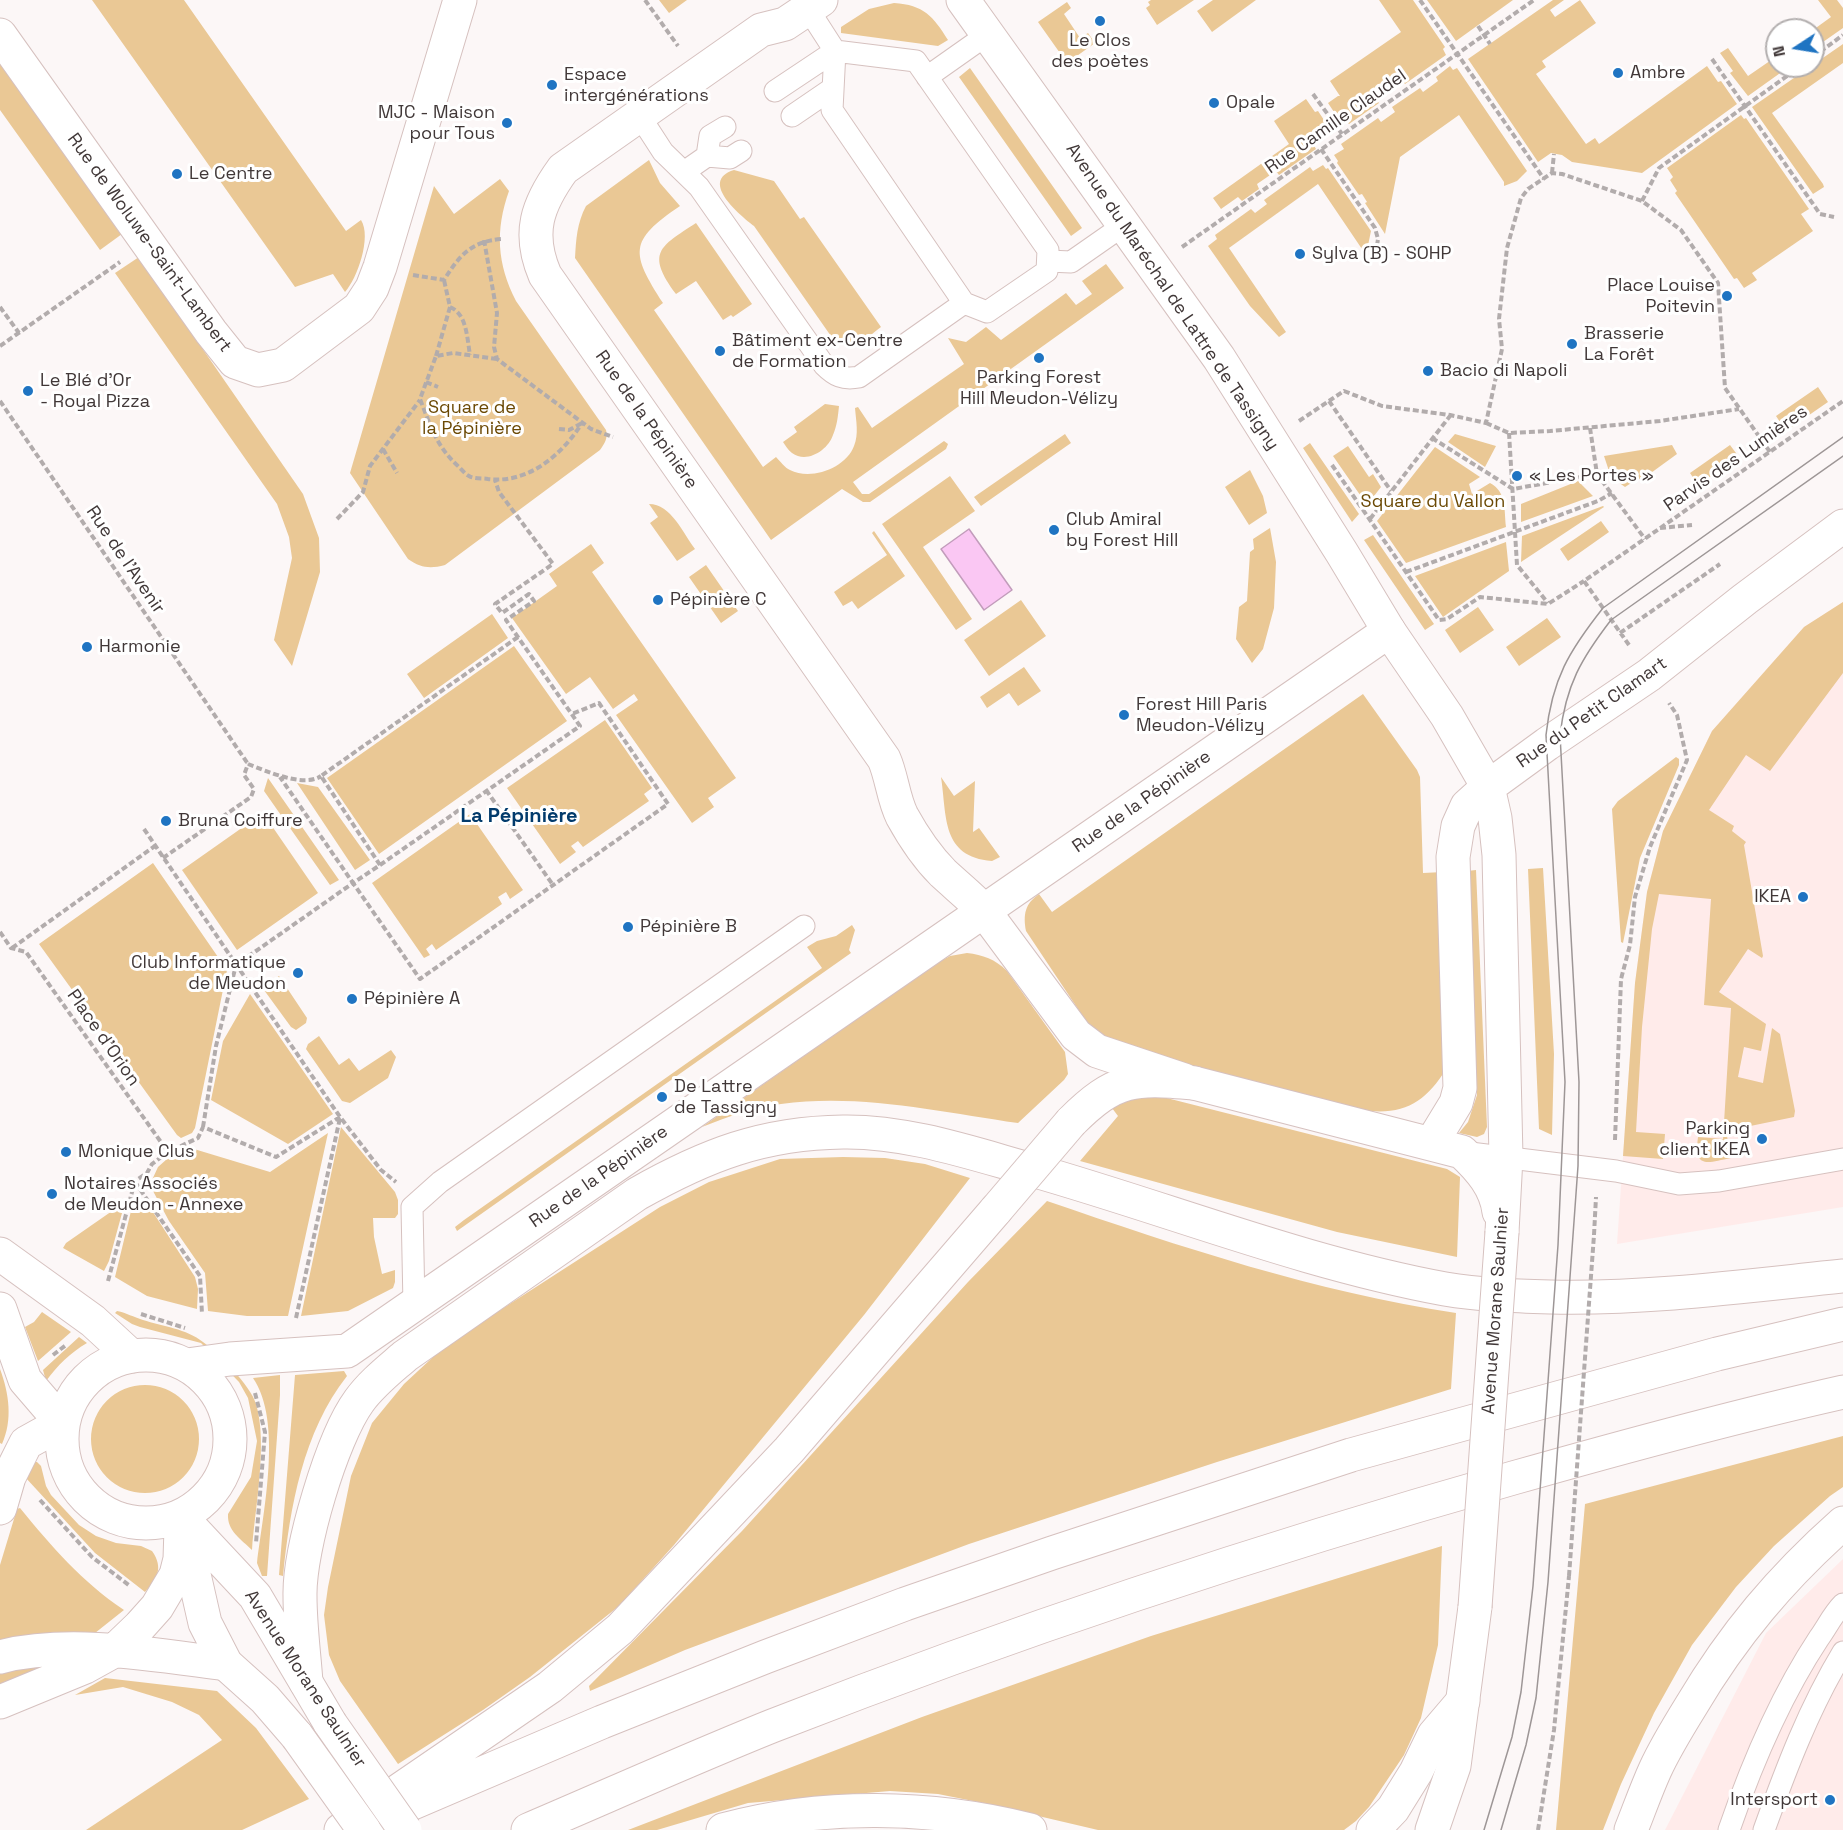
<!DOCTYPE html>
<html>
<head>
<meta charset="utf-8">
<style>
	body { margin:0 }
	#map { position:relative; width:1843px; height:1830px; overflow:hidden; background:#fcf7f7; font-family:"Space Grotesk",sans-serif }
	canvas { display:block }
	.north { position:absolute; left:1765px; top:18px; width:60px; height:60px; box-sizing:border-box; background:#fff; border:2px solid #b3afaf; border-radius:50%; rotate:258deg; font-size:16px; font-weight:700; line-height:24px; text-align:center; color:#413838 }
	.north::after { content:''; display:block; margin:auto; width:21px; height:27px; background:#1f74c2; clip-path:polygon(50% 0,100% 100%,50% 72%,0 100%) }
</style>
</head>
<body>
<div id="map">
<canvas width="1843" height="1830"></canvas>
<div class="north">N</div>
</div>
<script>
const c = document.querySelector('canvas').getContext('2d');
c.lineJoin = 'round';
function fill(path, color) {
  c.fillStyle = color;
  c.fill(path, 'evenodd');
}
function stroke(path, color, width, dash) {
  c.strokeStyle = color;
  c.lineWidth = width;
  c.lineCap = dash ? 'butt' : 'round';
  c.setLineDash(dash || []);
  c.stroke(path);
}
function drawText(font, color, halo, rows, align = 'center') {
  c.font = font + ' "Space Grotesk",sans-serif';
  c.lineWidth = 6;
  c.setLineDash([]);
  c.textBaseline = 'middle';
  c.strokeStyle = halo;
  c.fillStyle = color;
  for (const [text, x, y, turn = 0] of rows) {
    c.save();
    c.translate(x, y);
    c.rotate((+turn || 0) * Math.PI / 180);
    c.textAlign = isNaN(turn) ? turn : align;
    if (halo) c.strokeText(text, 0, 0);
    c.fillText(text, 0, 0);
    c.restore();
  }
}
fill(new Path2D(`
	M1843,602V1207L1617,1244L1635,983L1647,892L1663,831L1712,731L1804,627Z
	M1843,1559V1830H1665L1766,1633Z`), '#ffebea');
fill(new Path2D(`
	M92,0H184L346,231L361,220C372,237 357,279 345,292L333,274L295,287Z
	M659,0H687L669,13Z
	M1151,0H1194L1157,25L1146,8L1150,5L1148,2Z
	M1213,0H1256L1212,32L1197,11Z
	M1379,0H1413L1445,47L1443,49L1446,55L1405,84L1402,80L1375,98L1379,103L1349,124L1341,116L1338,118L1328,103L1338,96H1340L1330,81L1401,32Z
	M1427,0H1513L1456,41Z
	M1553,0H1564L1550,10L1555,17L1580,0L1596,23L1542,61L1546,67L1536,74L1586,144L1595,138L1599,144L1602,142L1707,66L1718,82L1721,81L1737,104L1642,173L1572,162L1562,155L1551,153L1538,162L1468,59Z
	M1818,0H1837L1843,8V28L1813,49V30L1831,17Z
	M1067,2L1071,8L1064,14L1080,38L1088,33L1095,43L1067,63L1038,22Z
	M894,3C924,5 933,16 948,40L938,46L841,33V27L869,9Z
	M1843,44V63L1772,113L1823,184L1824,187L1813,194L1752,107Z
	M1728,48L1748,76L1777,56V66H1790L1748,96L1730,73L1733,71L1720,53Z
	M0,63L122,234L100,250L0,110Z
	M1450,66L1453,70L1457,68L1527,171L1517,181L1504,186V182L1459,115L1400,157L1385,234L1365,203L1367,202L1362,194L1359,195L1337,163L1338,161L1334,155L1344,149L1341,144L1378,118L1381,122L1395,112L1392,107L1420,88L1423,92L1438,81L1436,77Z
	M970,68L1082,228L1071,236L959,77Z
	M1306,99L1315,112L1318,111L1328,126L1327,127L1329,132L1313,144L1316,149L1279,175L1276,171L1257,184L1259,189L1242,201L1238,197L1221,209L1213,198L1289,144L1274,121Z
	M1741,115L1744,119L1746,118L1809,209L1801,214L1813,231L1752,273L1757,280L1744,288L1737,278L1734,279L1675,193L1677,191L1670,180L1673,177L1667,168Z
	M649,160L660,183L680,206C628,241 631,253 663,303L654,310L763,467L776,457C780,461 785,468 790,470C811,481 846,468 854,446C859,434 856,421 855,408L858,407L872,428L964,364L948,338L966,342L986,327L1001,340L1066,293L1076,305L1092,294L1082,281L1106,264L1124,288L853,482L862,494H869L944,441L948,444L946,449L870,502H863L842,489L771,540L575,258C576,239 577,223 586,206Z
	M1323,165L1326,169L1328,168L1371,231L1366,255L1318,184L1229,248L1286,332L1279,337L1250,306L1208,246L1217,239L1215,235L1251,209L1255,213L1267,204L1264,200L1310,167L1313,171Z
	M734,170L774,181L800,219L804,217L881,327C864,340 855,352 833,339L754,226C741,216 698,181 734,170Z
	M500,179L509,191C495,230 497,264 516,301L606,430C608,438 605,443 600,450L445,565C430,569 421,568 408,559L350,473L434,186L454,214Z
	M696,223L752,304L733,317L731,315L723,320L696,281L676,294C646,253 659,247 696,223Z
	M139,257L303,494L319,538L320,572L292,666L274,640L292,558L289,537L277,504L115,273Z
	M1818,387L1828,402L1786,431L1776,416Z
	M825,404L839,406C838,416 837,426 833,435C828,450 807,464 792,453C788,450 785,445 783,442L797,432L794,427Z
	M1065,434L1071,443L981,506L974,497Z
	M1455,434L1496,446L1485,467L1448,442Z
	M1310,443L1359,514L1352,522L1303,448Z
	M1672,445L1677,454L1644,478L1636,480L1625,487L1611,477L1604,456Z
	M1730,445L1739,457L1698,485L1690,473Z
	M1348,446L1369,477L1373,474L1381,487L1367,505L1333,456Z
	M1435,447L1480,477L1469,484L1472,494L1490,483C1507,492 1504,510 1506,527L1406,563L1377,521Z
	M1250,470L1263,496L1267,513L1249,525L1225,487Z
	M950,476L975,511L923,547L972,619L956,630L882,524Z
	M1578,481L1593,496L1521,522V504Z
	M649,504C671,504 683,533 695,549L677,561L650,523L658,517Z
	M1603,506L1604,507L1521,562L1522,536Z
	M1601,521L1609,532L1568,561L1560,549Z
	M1270,528L1276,562L1274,608L1263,649L1252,663L1236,639L1239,607L1247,601L1250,552L1254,549L1253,539Z
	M874,531L905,576L858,609L852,601L843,606L834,592L887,555L872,533Z
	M1373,535L1434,624L1425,630L1364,540Z
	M1506,542L1509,571L1443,617L1415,576Z
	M591,544L604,563L592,572L736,778L708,798L714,807L692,823L616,715L638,700L634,694L613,709L590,677L566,694L512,618L557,586L549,574Z
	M706,565L738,611L721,623L689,577Z
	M1021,600L1046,636L989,676L964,640Z
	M1843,602V673L1770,771L1746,755L1709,810L1734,826L1732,831L1746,842L1744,845L1763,956L1762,958L1748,949L1719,992L1766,1024L1761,1051L1744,1047L1738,1077L1763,1083L1772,1028L1780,1034L1795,1111L1794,1117L1726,1131L1731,1158C1706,1163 1694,1169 1698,1137L1723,1139L1731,1008L1704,1005L1711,899L1659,894L1652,929L1642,1027L1636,1132L1665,1134L1663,1159L1623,1156L1635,983L1647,892L1663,831L1712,731L1804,627Z
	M1478,607L1494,630L1460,653L1445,630Z
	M492,614L508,638L424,698L407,674Z
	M1547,618L1561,637L1519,666L1506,647Z
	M514,646L567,721L379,854L327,778Z
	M1024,667L1041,691L1018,706L1009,693L987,708L980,697Z
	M1363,694L1417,770L1420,777L1423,873L1443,872L1446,1069C1427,1100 1407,1114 1370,1111L1124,1049L1094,1033L1026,931C1023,914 1025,904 1039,894L1052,912Z
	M605,720L652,788L644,794L649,801L583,847L578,841L571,846L576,852L560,864L507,788Z
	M1676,757L1679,759V765L1640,858L1623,943L1621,942L1612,809L1618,801Z
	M941,777L954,796L975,781L973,832L979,828L1000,857L992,861C941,857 947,816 941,777Z
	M268,778L339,880L330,885L264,791Z
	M297,783L318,787L370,860L355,870Z
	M263,813L318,893L237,950L182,870Z
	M470,814L523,890L510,899L506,892L498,897L502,904L436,950L432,944L426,949L430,955L424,958L372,883Z
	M153,863L227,970L195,1128L192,1133L181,1138L177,1135L39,944Z
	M1543,868L1554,1054L1552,1135L1539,1129L1528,869Z
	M1476,870L1487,1127L1484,1134L1477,1137L1459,1133L1468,1122L1477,1095L1467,871Z
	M852,925L855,930L849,950L851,953L457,1231L455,1227L464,1220L822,968L807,947L817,941L836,936Z
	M967,953C983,955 995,959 1007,971L1065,1052L1068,1074L1064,1080L1018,1123C941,1112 859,1093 781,1104C754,1107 728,1117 702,1127L937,963L950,956Z
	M279,976L307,1018L306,1023L296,1030L291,1027L264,990L265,986Z
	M250,994L333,1114L288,1144L211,1100L223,1041Z
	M319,1036L339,1065L349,1058L359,1071L391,1050L396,1057L388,1078L350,1103L342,1101L306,1049L308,1044Z
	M1135,1090L1447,1169L1460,1177L1457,1257L1337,1232L1080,1161L1118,1116L1109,1104Z
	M341,1127L395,1192L398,1200V1214L395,1218H373L374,1237L382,1274L395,1270V1282L393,1288L348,1311L301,1316Z
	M328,1133L288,1316H247L208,1311L205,1273L169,1221L153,1191L152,1180L158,1167L167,1159L194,1149L270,1172Z
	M843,1157L885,1158L925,1164L970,1178L864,1315L674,1545L619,1606L530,1677L483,1710L398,1764L340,1681L329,1655L324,1615L328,1587L351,1476L372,1423L404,1384L446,1345L660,1207L709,1182L780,1159Z
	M1047,1201C1181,1247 1316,1292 1456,1313L1451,1389L1217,1462L969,1544L685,1650L590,1691L589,1686L742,1531L968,1282Z
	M125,1202L109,1261L104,1271L63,1248L66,1243Z
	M142,1205L149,1206L195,1277L198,1289L197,1309L147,1296L115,1277L131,1211Z
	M117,1311C127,1313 133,1317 143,1320C162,1326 187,1329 203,1342C218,1353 251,1386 256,1404C268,1443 255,1508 252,1550C241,1539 227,1531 228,1514L251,1477L257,1441L248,1398L239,1382L201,1343L140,1327L132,1324L115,1313Z
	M42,1312L71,1332L38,1361L25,1327L34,1322Z
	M79,1337L87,1343C70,1353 58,1365 46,1381L43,1370Z
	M0,1369C9,1393 13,1420 2,1444L0,1443Z
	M344,1371L347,1376C303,1432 290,1507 283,1576L279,1575L295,1375Z
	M280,1375V1395L267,1576H262L257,1563C263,1512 283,1422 253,1378Z
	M91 1439a54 54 0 1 1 108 0a54 54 0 1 1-108 0Z
	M1843,1436V1487L1830,1496L1774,1546L1736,1587L1692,1645L1654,1713L1621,1784L1603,1830H1556L1585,1504Z
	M33,1462H37L41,1466L46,1486L51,1495L79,1525L96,1536L116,1543L141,1546L152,1551C164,1568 157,1579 145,1592L95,1553L25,1477Z
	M20,1508C52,1547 81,1581 124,1610L90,1637L0,1646V1565L17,1509Z
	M1442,1546L1438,1645L1421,1718L1404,1755L1369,1807L1356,1821L1344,1830H1098L983,1803L938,1794L890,1791L748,1803L657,1830H628L922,1717L1151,1636Z
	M58,1660L0,1688V1670Z
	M105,1678L217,1691L256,1728L309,1799L242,1830H86L222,1740L199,1715L172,1702L123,1687L75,1695Z`), '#eac895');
const water = new Path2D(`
	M969,529L1012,590L984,610L941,549Z`);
fill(water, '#fac7f3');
stroke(water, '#c29cbb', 1.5);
const service = new Path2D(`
	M927,77L988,34
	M775,91L835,51L916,61L1048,250L1047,271L987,312L964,303
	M639,115L663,152L699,187L824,365C835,376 843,380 859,377L964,303L832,110L835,51L808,9
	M792,116L833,88
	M707,156L710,136L725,127
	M684,172L707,156L730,158L741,151
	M1048,261L1071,262L1124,225
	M1462,1152L1616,1171L1679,1184L1719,1181L1843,1159
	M414,1305L412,1207L440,1182L804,926
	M1729,1830C1752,1763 1780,1697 1819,1638C1827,1627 1833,1614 1843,1604
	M1764,1830C1786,1769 1809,1708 1843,1652`);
const minor = new Path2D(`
	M821,0L785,24L761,30L563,169C537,205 527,233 545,275L884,759C892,777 893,798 902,816C913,836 927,857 943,873C957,886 971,897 984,911
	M963,0L1219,358L1342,553L1389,631
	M0,35L211,332L235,362L258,370L283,365L359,308L372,288L380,267L460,0
	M0,1254L93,1321L131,1356
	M0,1309L25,1380L62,1423`);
const tertiary = new Path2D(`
	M984,911L1076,1035L1097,1051L1184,1080
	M0,1508L9,1477L26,1443L62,1423
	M0,1657C69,1639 156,1655 226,1664
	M0,1702L85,1667L114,1651L140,1626L157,1607L176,1575L180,1559L181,1528`);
const secondary = new Path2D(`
	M1194,1083L1462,1152C1480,1169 1496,1187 1499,1212
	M1431,1144L1456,1103L1460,1088L1453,857L1458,826L1467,806L1488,787L1547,744L1649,675L1745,599L1843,526
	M62 1439a84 84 0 1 1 168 0a84 84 0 1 1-168 0Z
	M187,1365L230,1359L347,1351L1389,631L1447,716L1488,787L1495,818L1499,855L1506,1157L1502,1232
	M181,1517L205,1623L226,1664L265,1699L297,1736
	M182,1518L255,1596L330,1723
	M1432,1830L1454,1766L1475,1607`);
const trunk = new Path2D(`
	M1071,1122C1116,1077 1134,1078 1194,1083
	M306,1682C304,1654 300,1625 300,1596C299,1549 332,1438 359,1401C372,1383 389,1370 405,1356L637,1194C706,1155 763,1133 843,1132C907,1131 971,1153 1032,1170C1169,1209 1304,1263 1445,1289C1480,1295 1516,1296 1551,1297C1649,1299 1746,1286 1843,1276
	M366,1823L602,1722L765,1657L905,1604L1052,1553L1351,1455L1717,1354L1843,1324
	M341,1830L550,1687L620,1629L789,1450L996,1210
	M528,1830C610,1795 690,1759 772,1726C1015,1631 1262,1549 1513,1478C1622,1447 1732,1417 1843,1392
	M723,1830C822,1803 931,1805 1030,1830
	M1373,1830L1393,1809L1416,1772L1434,1735L1463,1701
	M1631,1830C1639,1810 1646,1790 1655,1770C1665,1748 1678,1727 1691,1706C1733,1635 1781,1578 1843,1523`);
stroke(service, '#d6c1bf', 23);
stroke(minor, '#d6c1bf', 35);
stroke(tertiary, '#d6c1bf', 35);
stroke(secondary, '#d6c1bf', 35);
stroke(trunk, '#d6c1bf', 35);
stroke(new Path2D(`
	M645,0L678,46
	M1420,0L1544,179
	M1478,26L1490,44
	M1813,57L1843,35
	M1712,59L1820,214L1834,217
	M1313,94L1342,134
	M1321,149L1375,228L1378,239L1376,252L1381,253
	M1552,173L1554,154
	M1642,201L1659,168L1801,66
	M484,240L497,313L494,347L497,359L591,429L613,437
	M1182,247L1534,0
	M413,275L444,280C459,256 471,241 502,239
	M0,307L19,333
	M450,307C467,314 467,338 470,355
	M0,346L120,262
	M436,356L450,307L444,280
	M497,359L453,353L436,356L420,399C431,427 436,446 459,467C462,470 466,475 469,476C474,479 482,478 488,479C528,484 562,455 582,423
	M426,382L438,387
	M0,401L248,764
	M1329,401L1391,491
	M1299,421L1344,391L1382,406L1450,415L1486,423L1502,349L1499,319L1507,248L1521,198L1528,189L1552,173L1562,174L1642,201L1681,230L1718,283L1725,388L1770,452
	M1486,423L1509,433L1550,431L1660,421L1739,409
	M1590,428L1597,474
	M559,429L569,430L582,423
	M1509,433L1517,565L1548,603
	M1432,438L1513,489L1597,474L1645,539
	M383,449L397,473
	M1332,465L1439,620L1447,619L1480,597L1548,604L1584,581
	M337,519L363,492L370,466L420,400
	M1370,519L1450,416
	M1660,528L1692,525
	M1406,572L1598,501L1612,493
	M1620,633L1720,564
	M518,637L321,776L380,865L353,883L420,979L668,804L599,703L572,714
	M1629,645L1584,581L1843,401
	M248,764C266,771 304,788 321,776
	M486,790L553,885
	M144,829L340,1117L381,1170L396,1182
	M163,858L251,797L254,789L244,775L248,764
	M380,865L580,726L506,620L534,601L529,594L502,613L495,604L553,564L499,492L495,480
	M0,932L11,948L26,952L168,1152
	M12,948L155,846
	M203,1127L216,1046L236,965L353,883L280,777
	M1615,1140L1621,979L1630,945L1635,897L1650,847L1687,760L1677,715L1669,703
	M135,1182L200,1276L202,1314
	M1594,1235L1596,1197
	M108,1281L135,1181L147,1173L152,1164L168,1152L198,1138L203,1127L276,1157L340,1117
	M141,1314L185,1328
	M296,1318L340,1118
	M53,1355L66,1345
	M255,1393L265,1432L256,1543
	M40,1500L92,1557L130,1586
	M1538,1830L1554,1730L1569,1576`), '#b2acac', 4, [6, 3]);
stroke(service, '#fff', 21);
stroke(minor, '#fff', 33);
stroke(tertiary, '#fff', 33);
stroke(secondary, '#fff', 33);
stroke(trunk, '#fff', 33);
stroke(new Path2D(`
	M1484,1830L1512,1737L1521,1692L1533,1586L1558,1245L1565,1082L1546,735C1552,679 1569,651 1603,608L1843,437
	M1501,1830L1526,1745L1536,1698L1548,1582L1578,1166L1579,1082L1560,735C1566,685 1581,659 1611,620L1843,456`), '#9d9696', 1.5);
const secondaryBridge = new Path2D(`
	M1475,1607L1502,1232
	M330,1723L405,1830
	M297,1736L364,1830`);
const trunkBridge = new Path2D(`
	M996,1210L1071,1122`);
stroke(secondaryBridge, '#d6c1bf', 35, []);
stroke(trunkBridge, '#d6c1bf', 35, []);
stroke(new Path2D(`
	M1569,1576L1594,1235`), '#b2acac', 4, [6, 3]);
stroke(secondaryBridge, '#fff', 33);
stroke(trunkBridge, '#fff', 33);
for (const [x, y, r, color] of [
	[1100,21,6,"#1f74c2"],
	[1618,73,6,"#1f74c2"],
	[552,85,6,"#1f74c2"],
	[1214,103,6,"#1f74c2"],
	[507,123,6,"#1f74c2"],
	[177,174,6,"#1f74c2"],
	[1300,254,6,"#1f74c2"],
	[1727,296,6,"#1f74c2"],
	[1572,344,6,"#1f74c2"],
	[720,351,6,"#1f74c2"],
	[1039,358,6,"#1f74c2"],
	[1428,371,6,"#1f74c2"],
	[28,391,6,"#1f74c2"],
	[1517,476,6,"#1f74c2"],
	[1054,530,6,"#1f74c2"],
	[658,600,6,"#1f74c2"],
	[87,647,6,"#1f74c2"],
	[1124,715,6,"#1f74c2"],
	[166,821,6,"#1f74c2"],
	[1803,897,6,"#1f74c2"],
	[628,927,6,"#1f74c2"],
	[298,973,6,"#1f74c2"],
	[352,999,6,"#1f74c2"],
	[662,1097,6,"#1f74c2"],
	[1762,1139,6,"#1f74c2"],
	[66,1152,6,"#1f74c2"],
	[52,1194,6,"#1f74c2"],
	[1830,1800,6,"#1f74c2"]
]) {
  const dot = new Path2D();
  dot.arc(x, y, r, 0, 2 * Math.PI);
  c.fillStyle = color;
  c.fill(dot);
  stroke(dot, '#fff', 2);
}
drawText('18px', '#413838', '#fff', [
	["Le Clos",1100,41,"center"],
	["des poètes",1100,62,"center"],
	["Ambre",1630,73],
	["Espace",564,75],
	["intergénérations",564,96],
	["Opale",1226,103],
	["MJC - Maison",495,113,"right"],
	["pour Tous",495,134,"right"],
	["Le Centre",189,174],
	["Sylva (B) - SOHP",1312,254],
	["Place Louise",1715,286,"right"],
	["Poitevin",1715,307,"right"],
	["Brasserie",1584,334],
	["La Forêt",1584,355],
	["Bâtiment ex-Centre",732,341],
	["de Formation",732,362],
	["Bacio di Napoli",1440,371],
	["Parking Forest",1039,378,"center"],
	["Hill Meudon-Vélizy",1039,399,"center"],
	["Le Blé d'Or",40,381],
	["- Royal Pizza",40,402],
	["« Les Portes »",1529,476],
	["Club Amiral",1066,520],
	["by Forest Hill",1066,541],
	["Pépinière C",670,600],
	["Harmonie",99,647],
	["Forest Hill Paris",1136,705],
	["Meudon-Vélizy",1136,726],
	["Bruna Coiffure",178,821],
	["IKEA",1791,897,"right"],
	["Pépinière B",640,927],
	["Club Informatique",286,963,"right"],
	["de Meudon",286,984,"right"],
	["Pépinière A",364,999],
	["De Lattre",674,1087],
	["de Tassigny",674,1108],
	["Parking",1750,1129,"right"],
	["client IKEA",1750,1150,"right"],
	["Monique Clus",78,1152],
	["Notaires Associés",64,1184],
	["de Meudon - Annexe",64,1205],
	["Intersport",1818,1800,"right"]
], 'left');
drawText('18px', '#413838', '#fff', [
	["Rue Camille Claudel",1336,122,-35],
	["Rue de Woluwe-Saint-Lambert",149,243,54],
	["Avenue du Maréchal de Lattre de Tassigny",1172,297,56],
	["Rue de la Pépinière",646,420,55],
	["Parvis des Lumières",1736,459,-35],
	["Rue de l'Avenir",125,560,56],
	["Rue du Petit Clamart",1592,713,-35],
	["Rue de la Pépinière",1142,802,-35],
	["Place d'Orion",103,1038,55],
	["Rue de la Pépinière",599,1177,-35],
	["Avenue Morane Saulnier",1496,1311,-86],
	["Avenue Morane Saulnier",305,1679,57]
]);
drawText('18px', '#6b4904', '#fff', [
	["Square de",472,408],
	["la Pépinière",472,429],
	["Square du Vallon",1433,502]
]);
drawText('bold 20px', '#023b6c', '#fff', [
	["La Pépinière",519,817]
]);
</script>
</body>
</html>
